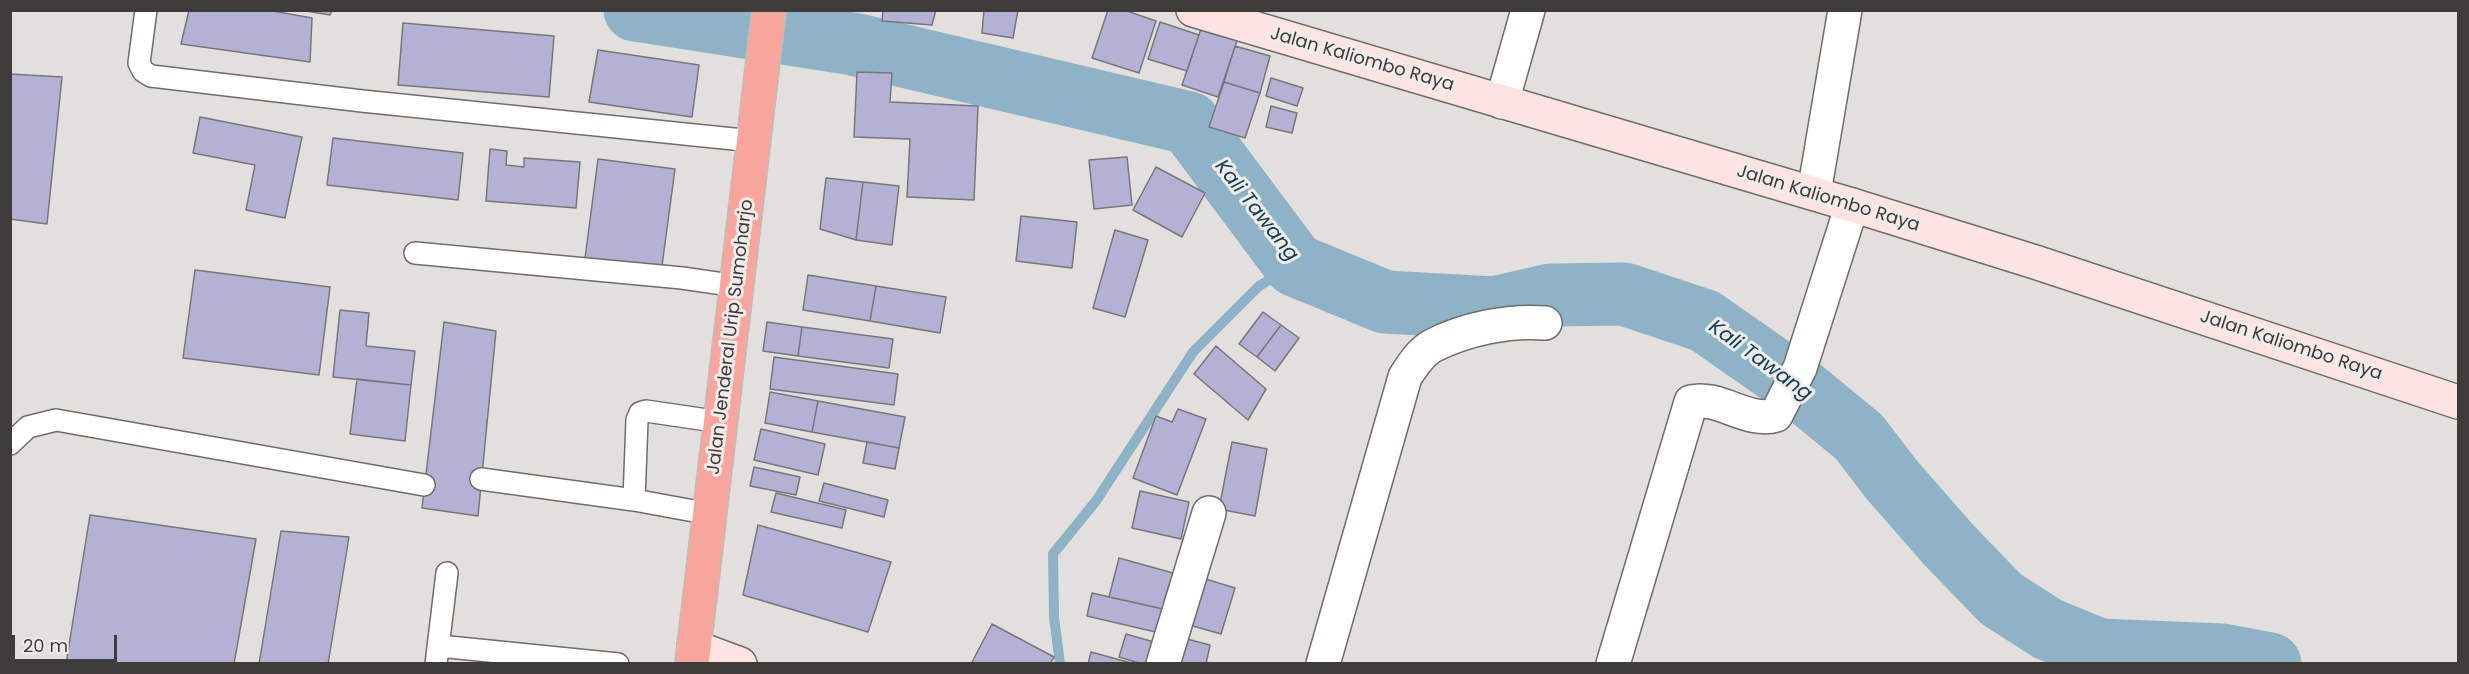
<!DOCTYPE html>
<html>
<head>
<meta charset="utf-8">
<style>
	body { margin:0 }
	#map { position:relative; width:2469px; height:674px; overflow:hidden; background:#e3dfdd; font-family:Poppins,sans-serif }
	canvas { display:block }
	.frame { position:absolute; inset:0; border:12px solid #3e3c3b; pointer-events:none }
	.scale { position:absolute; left:12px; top:635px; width:105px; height:27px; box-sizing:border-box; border:3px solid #3e3c3b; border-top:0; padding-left:8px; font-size:18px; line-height:21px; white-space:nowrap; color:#3e3c3b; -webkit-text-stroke:4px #f1ecea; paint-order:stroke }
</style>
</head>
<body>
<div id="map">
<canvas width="2469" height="674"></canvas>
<div class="frame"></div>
<div class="scale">20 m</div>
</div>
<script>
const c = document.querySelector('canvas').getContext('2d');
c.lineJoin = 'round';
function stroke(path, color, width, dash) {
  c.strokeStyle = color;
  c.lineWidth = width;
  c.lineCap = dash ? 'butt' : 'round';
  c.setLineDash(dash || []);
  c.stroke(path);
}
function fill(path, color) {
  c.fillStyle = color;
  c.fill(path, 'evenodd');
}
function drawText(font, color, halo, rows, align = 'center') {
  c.font = font + ' Poppins,sans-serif';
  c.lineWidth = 6;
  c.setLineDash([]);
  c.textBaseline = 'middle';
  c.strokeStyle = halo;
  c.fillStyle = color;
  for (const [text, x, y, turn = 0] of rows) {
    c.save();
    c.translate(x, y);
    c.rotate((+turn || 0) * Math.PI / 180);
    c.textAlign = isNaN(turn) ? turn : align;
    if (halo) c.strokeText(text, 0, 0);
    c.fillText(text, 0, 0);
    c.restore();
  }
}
stroke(new Path2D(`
	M1060,664L1054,617L1053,554L1096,501L1193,352L1259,286L1295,265`), '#8eb3c6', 10);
stroke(new Path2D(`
	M635,10L853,44L1189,123L1295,265L1385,302L1494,308L1551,295L1624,294L1705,321L1791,381L1859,437L1892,480L1948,544L2001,599L2048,629L2099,650L2222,655L2270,664`), '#8eb3c6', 63);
const building = new Path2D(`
	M189,10H267L312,18L310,62L181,44Z
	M300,10H332L330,15Z
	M883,10H936L932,25L882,21Z
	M984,10H1018L1013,38L982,33Z
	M1108,10H1124L1156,21L1139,73L1092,58Z
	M1160,22L1199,35L1187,71L1148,59Z
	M403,23L554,36L549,97L398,85Z
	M1202,26L1238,38L1218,97L1182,85Z
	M1235,46L1270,56L1260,93L1224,82Z
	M598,50L699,65L692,117L589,102Z
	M857,72L892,73L890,102L978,106L974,200L907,197L910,139L854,137Z
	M10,74L62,77L47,224L10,219Z
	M1271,78L1303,88L1297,106L1266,96Z
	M1224,82L1260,93L1245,138L1209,127Z
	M1271,106L1297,113L1292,133L1266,127Z
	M200,117L302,137L285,218L246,210L255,165L193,153Z
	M333,138L463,153L458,200L327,185Z
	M490,149L507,151L506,165L524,167V158L580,162L576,208L486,201Z
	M1127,157L1132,205L1094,209L1089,160Z
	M598,159L675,169L661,273L584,266Z
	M1156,167L1205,193L1182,237L1133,210Z
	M826,178L863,182L856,240L820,229Z
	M863,182L899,186L892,245L856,240Z
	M1021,216L1077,222L1072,268L1016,261Z
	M1115,230L1148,240L1125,317L1093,308Z
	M195,270L330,287L319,375L183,358Z
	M808,275L876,286L870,321L803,310Z
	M876,286L946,297L940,333L870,321Z
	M340,310L369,313L366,346L415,351L411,385L333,377Z
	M1263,312L1281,325L1257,357L1239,344Z
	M444,322L496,331L478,516L422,508Z
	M767,322L802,327L798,356L763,351Z
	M1281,325L1299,338L1275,371L1257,357Z
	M802,327L893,339L889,368L798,356Z
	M1216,346L1266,389L1248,420L1194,374Z
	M774,357L898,374L894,405L770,389Z
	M357,379L411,385L405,441L350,434Z
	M770,392L818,401L812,432L765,423Z
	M818,401L905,417L899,448L812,432Z
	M1178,409L1206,419L1177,495L1133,478L1156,416L1172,422Z
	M761,429L825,444L818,475L754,460Z
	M867,442L899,448L895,469L863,463Z
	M1232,442L1267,449L1255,516L1219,509Z
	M754,467L800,477L796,495L750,486Z
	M824,483L888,500L884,517L819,501Z
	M1140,491L1189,502L1181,539L1132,528Z
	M776,493L846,510L842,528L771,512Z
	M90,515L256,539L234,664H66Z
	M758,525L891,562L868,632L743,595Z
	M281,531L349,537L328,664H259Z
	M1119,558L1173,573L1163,609L1109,597Z
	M1199,577L1235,588L1221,634L1186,624Z
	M1092,593L1163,609L1164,634L1087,616Z
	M992,624L1054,657L1050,664H971Z
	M1126,634L1161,644L1155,664H1142L1119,657Z
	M1175,636L1210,645L1206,664H1168Z
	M1091,652L1135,664H1088Z`);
fill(building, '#b4b1d4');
stroke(building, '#77777b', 1.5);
const lane = new Path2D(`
	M146,10L139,63L143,71L151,76L362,101L753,141
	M415,253L682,278L737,286
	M10,444L28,427L56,420L424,485
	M481,479L634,500
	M710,514L634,500L637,420L640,413L646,411L721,422
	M439,646L618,664
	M436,664L447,573`);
const street = new Path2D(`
	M1502,102L1528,10
	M1814,193L1845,10
	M1163,664L1209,513
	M1323,664L1405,377C1412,366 1420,353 1432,346C1465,329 1508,320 1545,323
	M1613,664L1691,402C1719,395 1748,424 1776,415L1800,368L1852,205`);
const secondary = new Path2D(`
	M1193,10L1852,205L2035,262L2458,402
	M694,647L740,664`);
const highway = new Path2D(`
	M692,664L769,10`);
stroke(lane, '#706c6a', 24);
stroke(street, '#706c6a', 36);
stroke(secondary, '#706c6a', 36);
stroke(highway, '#bdbdbc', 36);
stroke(lane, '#fff', 21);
stroke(street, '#fff', 33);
stroke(secondary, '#fde4e2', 33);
stroke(highway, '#f8a69d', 33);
drawText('18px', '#3e3c3b', '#f1ecea', [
	["Jalan Kaliombo Raya",1362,60,16],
	["Jalan Kaliombo Raya",1828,199,17],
	["Jalan Jenderal Urip Sumoharjo",731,337,-83],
	["Jalan Kaliombo Raya",2291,346,18]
]);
drawText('italic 20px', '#0f4257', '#f1ecea', [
	["Kali Tawang",1256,211,52],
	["Kali Tawang",1760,361,36]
]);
</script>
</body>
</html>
